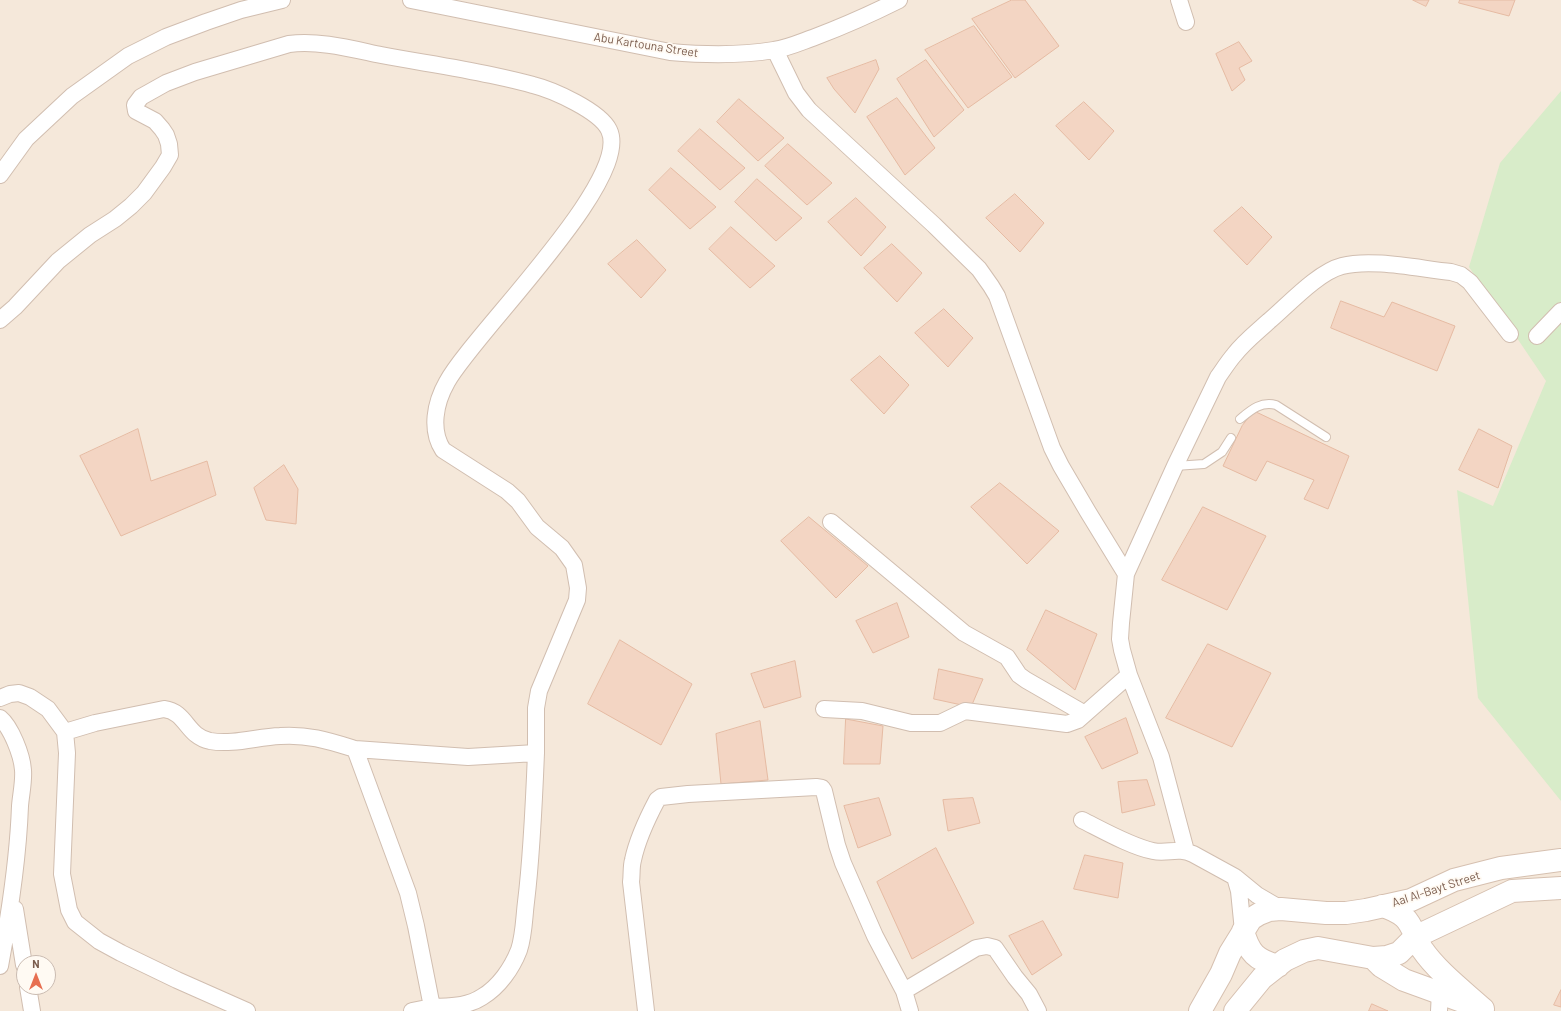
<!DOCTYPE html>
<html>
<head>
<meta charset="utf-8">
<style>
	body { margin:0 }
	#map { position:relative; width:1561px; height:1011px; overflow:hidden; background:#fdf6ec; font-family:Barlow,sans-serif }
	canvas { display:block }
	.north { position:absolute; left:16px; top:955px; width:40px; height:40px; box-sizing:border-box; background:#fffaf3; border:1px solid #cabbb1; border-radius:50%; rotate:0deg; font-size:11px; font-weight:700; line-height:16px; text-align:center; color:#7a5c4d }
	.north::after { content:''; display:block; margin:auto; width:14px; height:18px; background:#e76f51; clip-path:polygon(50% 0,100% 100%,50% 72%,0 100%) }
</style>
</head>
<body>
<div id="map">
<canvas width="1561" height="1011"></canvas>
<div class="north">N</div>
</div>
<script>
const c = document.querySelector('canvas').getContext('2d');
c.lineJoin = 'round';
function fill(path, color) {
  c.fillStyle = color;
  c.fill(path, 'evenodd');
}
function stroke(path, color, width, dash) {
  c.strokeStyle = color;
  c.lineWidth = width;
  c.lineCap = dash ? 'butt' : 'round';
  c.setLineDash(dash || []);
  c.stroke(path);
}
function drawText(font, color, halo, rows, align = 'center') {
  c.font = font + ' Barlow,sans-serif';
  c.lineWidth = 3.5;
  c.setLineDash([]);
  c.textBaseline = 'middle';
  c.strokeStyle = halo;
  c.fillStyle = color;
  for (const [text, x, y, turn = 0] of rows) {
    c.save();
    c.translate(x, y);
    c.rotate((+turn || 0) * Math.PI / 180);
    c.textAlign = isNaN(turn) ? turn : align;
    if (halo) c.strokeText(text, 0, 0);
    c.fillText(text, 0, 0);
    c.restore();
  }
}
fill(new Path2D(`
	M0,0H1561V1011H0ZM24,963H48V987H24Z`), '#f5e8da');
fill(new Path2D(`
	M1561,91V801L1478,698L1457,490L1493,506L1546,381L1469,267L1500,163Z`), '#d8ecc9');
const building = new Path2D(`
	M1012,0H1025L1059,46L1015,78L972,19Z
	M1413,0H1429L1426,6Z
	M1460,0H1515L1509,16L1459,3Z
	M974,26L1012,77L968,108L925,50Z
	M1239,42L1252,61L1239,68L1245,80L1232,91L1216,54Z
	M876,60L879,69L855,113L834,89L827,78Z
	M926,60L964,110L934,137L897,79Z
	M897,98L935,148L905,175L867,117Z
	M739,99L784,138L758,161L717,122Z
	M1084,102L1114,131L1089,160L1056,126Z
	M700,129L745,168L720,190L678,151Z
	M788,144L832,183L807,205L765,166Z
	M671,168L716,207L690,229L649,190Z
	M757,179L802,218L776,241L735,202Z
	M1015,194L1044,223L1020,252L986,218Z
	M856,198L886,227L861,256L828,222Z
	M1242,207L1272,237L1247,265L1214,231Z
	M731,227L775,266L750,288L709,249Z
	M637,240L666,270L641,298L608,264Z
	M892,244L922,273L897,302L864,268Z
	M1341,301L1384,317L1392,302L1455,326L1437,371L1331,328Z
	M944,309L973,338L948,367L915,333Z
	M880,356L909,385L884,414L851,380Z
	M1254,411L1349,456L1328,509L1304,499L1314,480L1267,461L1256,481L1223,466L1242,426Z
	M138,429L151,481L207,461L216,495L121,536L80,456Z
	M1479,429L1512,446L1498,488L1459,470Z
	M284,465L298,489L296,524L266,520L254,488Z
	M1000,483L1059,531L1027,564L971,507Z
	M1203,507L1266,536L1227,610L1162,580Z
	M809,517L868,566L836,598L781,541Z
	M897,603L909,637L873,653L856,621Z
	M1046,610L1097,634L1075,690L1027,650Z
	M620,640L692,684L661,745L588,704Z
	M1208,644L1271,673L1232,747L1166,718Z
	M795,661L801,697L764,708L751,674Z
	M939,669L983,679L971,707L934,699Z
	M1126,718L1138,753L1102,769L1085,737Z
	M846,719L883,726L880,764H844Z
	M760,721L768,780L721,784L716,734Z
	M1147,780L1155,805L1122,813L1118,782Z
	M879,798L891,835L858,848L844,806Z
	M973,798L980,823L948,831L943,800Z
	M936,848L974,923L912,959L877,882Z
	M1085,855L1123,863L1118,898L1074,889Z
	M1043,921L1062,955L1032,975L1009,936Z
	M1561,990V1007L1554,1005Z
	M1372,1004L1388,1011H1369Z`);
fill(building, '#f3d5c3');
stroke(building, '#e6bba3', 1);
const lane = new Path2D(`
	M1240,419C1251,410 1261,401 1276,405L1326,437
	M1175,466L1204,464L1222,452L1231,438`);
const street = new Path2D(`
	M411,0L670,52C705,55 739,56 774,50C788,48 801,42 815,37C844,26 871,14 899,0
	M1179,0L1186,22
	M775,50L796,93L809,110L934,225L979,269L991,286L997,296L1052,448L1061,466L1088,512L1126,574L1121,623L1120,639L1122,650L1129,675L1161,757L1186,851
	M0,175L26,139L72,96L128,56L166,37L206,22L241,10L282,0
	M0,320L15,307L58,261L90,235L115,219L131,206L144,193L163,167L170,155L169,144L166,135L162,129L155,121L136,111L135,105L141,97L166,83L195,72L289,44C319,40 352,49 381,55C418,62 455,67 491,75C505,78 519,81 533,85C553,90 600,111 609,130C633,180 473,334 447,382C435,403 430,430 443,450L507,491L518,501L537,527L562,548L574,565L578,588L577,600L539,691L536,708V753
	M1537,336L1561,311
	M831,522L964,633L1007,657L1019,675L1026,680L1085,714
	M1126,574L1175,466L1218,377C1223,370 1228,362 1234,355C1244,342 1257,332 1269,321C1288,305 1318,272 1342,266C1372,258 1420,269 1451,272L1461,275L1470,282L1510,334
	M0,698L10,694L19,693L30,697L48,709L65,732L67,753L62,874L69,910L75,922L99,941L121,953L177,980L247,1011
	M824,709L862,711L911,723H940L965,711L1067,724L1078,720L1129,675
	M0,718C11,727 22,755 23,770C24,781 21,794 20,806C18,861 10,912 0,966
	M65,732L95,723L164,709C187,712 186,736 210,741C233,745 257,737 280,736C308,734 329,741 355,749L408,893L416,926L432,1007L412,1011
	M355,749L468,757L536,753C534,803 532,853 526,902C524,918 524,935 519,950C512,968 499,987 482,997C467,1007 449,1006 432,1007
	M1082,820C1102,830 1132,847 1153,851C1168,854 1178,847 1193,854L1235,877L1257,895L1281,909
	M1235,877L1239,891L1243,931
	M15,909L24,965
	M28,987L32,1011
	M904,991L976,948L987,946L995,948L1015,977L1029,994L1038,1011
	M646,1011L631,882C632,875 631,867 633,860C637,841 648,817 657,800L661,797L688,794L816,787L822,788L824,791L837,845L843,863L875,936L904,991L910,1011
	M1439,1011L1440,992`);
const secondary = new Path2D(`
	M1382,906C1389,908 1397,911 1404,917C1413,925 1415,938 1422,949C1437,971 1463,991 1483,1009
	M1243,931C1249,953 1256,960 1278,966
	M1373,958L1381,966L1404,980L1473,1005
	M1200,1011L1221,974L1230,953L1251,919L1259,914L1269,910L1281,909L1326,913H1346L1366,910L1411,900L1454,880L1501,868L1561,860
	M1235,1011L1262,978L1285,960L1304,951L1318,948L1373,958L1387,957L1399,953L1415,937L1512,891L1561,888`);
stroke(lane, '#d1beb0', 10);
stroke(street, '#d1beb0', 18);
stroke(secondary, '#d6c0b0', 24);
stroke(lane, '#fff', 8);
stroke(street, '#fff', 16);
stroke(secondary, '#fff', 22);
drawText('12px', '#7a5c4d', '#fffaf3', [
	["Abu Kartouna Street",646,45,9],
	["Aal Al-Bayt Street",1436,889,-18]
]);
</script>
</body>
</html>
